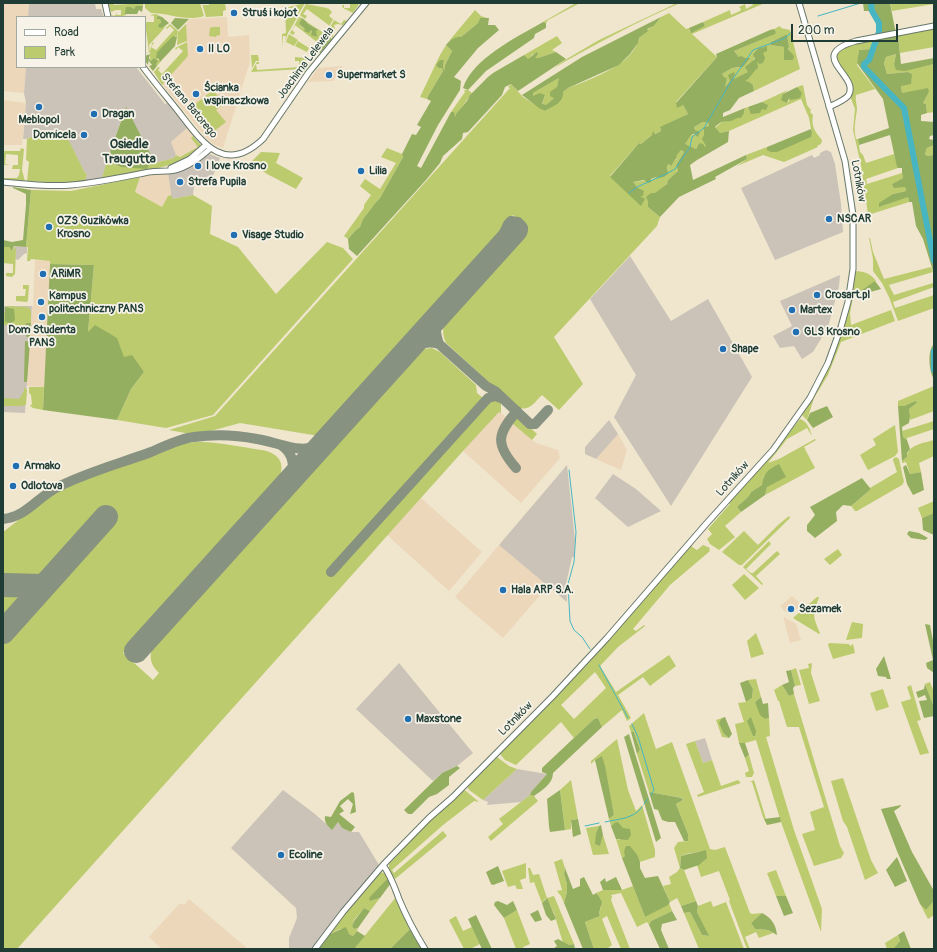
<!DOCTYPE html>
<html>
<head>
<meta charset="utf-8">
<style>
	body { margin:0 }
	#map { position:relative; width:937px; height:952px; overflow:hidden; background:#efe6cd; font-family:Pangolin,sans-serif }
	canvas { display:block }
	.frame { position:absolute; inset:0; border:4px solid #1f3d34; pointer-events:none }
	.legend { position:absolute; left:16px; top:16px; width:130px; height:52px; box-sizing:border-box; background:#f7f3e8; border:1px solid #a1aaa0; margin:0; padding:5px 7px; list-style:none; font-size:12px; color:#1f3d34 }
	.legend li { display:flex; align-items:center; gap:8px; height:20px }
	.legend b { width:20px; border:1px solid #a1aaa0 }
	.scale { position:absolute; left:791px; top:24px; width:107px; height:18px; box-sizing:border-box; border:2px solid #1f3d34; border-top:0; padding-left:5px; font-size:12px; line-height:14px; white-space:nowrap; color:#1f3d34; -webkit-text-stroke:3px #f7f3e8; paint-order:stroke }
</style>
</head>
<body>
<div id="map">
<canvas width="937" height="952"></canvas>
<div class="frame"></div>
<ul class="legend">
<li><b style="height:5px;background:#fff"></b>Road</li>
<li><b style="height:11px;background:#bccb6d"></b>Park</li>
</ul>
<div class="scale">200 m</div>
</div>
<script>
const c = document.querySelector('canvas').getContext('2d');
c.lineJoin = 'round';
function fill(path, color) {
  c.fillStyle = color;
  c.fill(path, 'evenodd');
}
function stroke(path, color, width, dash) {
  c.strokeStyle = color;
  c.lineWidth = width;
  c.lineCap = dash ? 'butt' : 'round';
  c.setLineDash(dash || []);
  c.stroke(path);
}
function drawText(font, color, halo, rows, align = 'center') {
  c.font = font + ' Pangolin,sans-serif';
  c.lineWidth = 3.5;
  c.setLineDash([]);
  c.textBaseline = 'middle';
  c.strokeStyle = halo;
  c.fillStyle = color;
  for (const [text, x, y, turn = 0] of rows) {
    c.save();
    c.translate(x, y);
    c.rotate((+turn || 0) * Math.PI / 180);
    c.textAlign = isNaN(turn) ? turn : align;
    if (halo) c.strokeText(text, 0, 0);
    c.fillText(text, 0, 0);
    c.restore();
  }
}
fill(new Path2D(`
	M3,3H29L28,17H17V67H26L24,93L3,91Z
	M227,17L228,37L249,35L250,62L223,148L213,144L207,139L162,84L187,56L186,24L190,19Z
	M343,66L333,81L308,82L318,68Z
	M3,100L26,103L22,145H3Z
	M187,128L193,136L192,138L199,147L180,157L176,155L171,142Z
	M168,173L172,195L168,196L162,207L135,192L140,177Z
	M35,260L50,261L47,335L44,387L27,386L32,306H33Z
	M499,411L536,443L558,450L560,458L521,503L463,451Z
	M618,434L627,450L621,470L596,459Z
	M421,498L482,552L449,591L387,535Z
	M499,545L548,586L503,638L455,597Z
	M792,596L802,605L792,613H789L784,611L780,606Z
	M784,617L796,624L801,640L790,643L784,620Z
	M189,899L248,949H162L149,937L179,904H185Z`), '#ecd7ba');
fill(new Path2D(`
	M29,3H95L96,9H101L104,17H28Z
	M26,67H136L165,104L167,103L187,128L171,142L176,155L174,158L155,163L125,108L102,178L85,181L87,174L85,173L71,146L31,137L27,139H23L26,103L24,93Z
	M826,150L831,152L835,164L841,204L843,232L775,260L741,188L812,155L814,158L820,155V153Z
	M210,154L220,158L211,181L194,186L193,195L172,199L168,173L188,167Z
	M15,246L27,247V253L24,254L18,260L15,259L16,250L15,249Z
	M630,256L671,321L708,299L752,377L671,506L614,417L636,375L590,299Z
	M840,275L839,286L828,327L813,352L802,359L794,346L780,348L773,336L792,326L780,301Z
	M3,306H32L25,413L3,412Z
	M609,420L618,434L596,459L585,454V447Z
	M567,465L575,540L574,557H572L566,584L567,602L499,545Z
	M613,474L636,489L661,511L628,527L595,498Z
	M399,663L473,753L457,766L442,773L433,781L356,709Z
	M705,738L712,760L703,763L695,741Z
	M517,769L547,774L531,792L530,795L521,802L487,805L488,802L483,800Z
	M283,790L315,814L332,829L338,822L342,828L351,832H359L379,865L312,949H289V938L297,918L296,908L231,848Z`), '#cbc2b8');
fill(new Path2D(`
	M108,3H113L114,5L143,3V6L134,9L131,7H126V15L119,17H112L111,14L113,16L116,15V12L117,15H121V10H116L111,12Z
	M145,3H200L204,16C187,22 168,13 151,13L145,8Z
	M202,3L203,5H209V3H225L226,10L223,11V16L206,17Z
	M304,3H305L298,15L286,8Z
	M350,3L359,4L353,13L343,8L342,5H344V8H350Z
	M576,3H580L548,20L546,23L543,22Z
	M677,3H680C637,22 595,44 554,68L565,60L599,40Z
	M752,3H765L692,34L717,57L676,102L683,105L688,114L660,128L661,131L652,135L641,144L639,143L610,176L641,205L638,188L633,182L651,180L668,170L667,166L669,164L671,165L677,158L675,156L681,150L684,152L676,165L678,171L668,180L667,184L648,201V207L660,217L657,226L554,337L583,384L559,410L542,395C533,404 529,412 516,407L446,343C442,333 442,328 447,318L528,228L513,215L503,227L496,241L319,436L240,423L196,435L169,430L215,416L510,88L508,87L511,84L523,97L545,111L560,101L563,92L568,88C584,82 604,74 618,65C626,61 638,47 639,38L644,34L646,30L654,26L661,17L669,13L686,29L689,28L690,32L705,26L703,22L730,10L731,15L740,11L741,9L739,7L745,4L746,9L753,5Z
	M890,3H934V4L892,11Z
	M306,4L327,8V9L328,8L332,12L329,16L333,19L326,33L323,31L324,30L326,31L330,26L307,9L303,14L307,16L305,19L300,15Z
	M285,9L294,14V15L295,14L298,16L288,33L285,42L286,36H283L282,47V34L286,33Z
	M475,10L481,16L487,18H480L478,23L461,37H458L449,41Z
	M156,14L162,17L159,16L157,19H160L162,28L166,26L160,33L154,32L160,33L149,45L150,52L145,54L149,52L145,22H154V16L150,15Z
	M299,17L302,18V20L299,24L303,28L311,30L312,32L316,31L315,28L307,23V22L327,35L325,38L320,41L319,45L315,50L311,47L315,48L318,43L295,25L292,30L295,33L293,35L290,33Z
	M334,20L341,24L344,20L347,21L343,25L338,24L334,25L335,29L332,35L334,37L333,38L329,35L331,33H330L329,35L327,33Z
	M170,24L178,31L177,37L175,36L157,52V59L161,61L157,66L156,64L157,60L151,61C149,56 150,47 153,42L154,43L151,47L156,50L174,30L170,26L167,29L166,28Z
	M186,24L187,41L177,45L178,32Z
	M780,26L781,28L790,30L800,69L754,91L753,85L744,82L755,70L757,66V61L762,53L768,49L755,57L748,72L737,79H730V81L724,88L727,78L724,77L722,74L732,68H739L745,58H740L734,51L774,34L776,32L774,29ZM787,34L789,46L788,48L791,54H785L784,47L772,45L771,42Z
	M212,27H220V35L216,36V37L209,36L210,28Z
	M934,28V47L900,53L898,35Z
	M289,34L298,40L294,46L286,42Z
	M557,36L562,43L552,50L556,52L538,58H535L533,54L528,60L524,55Z
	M875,40L870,49L859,50L857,65L875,89L856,95C855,100 857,104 857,109C856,119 853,128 856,139H858L860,152L863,155L866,163L894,154L898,168L866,179L867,184L902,173L903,178L892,184L905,187L906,191L893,194L879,207L908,196L909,202L868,215L861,165L853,130L855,109L850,96L852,90V84L850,79L837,62V57L838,53L845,46L865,41L866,43L868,41Z
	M298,41L309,48L307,52L295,46Z
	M187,42L188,56L162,85L154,72L158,67L160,68L158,70L162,74L183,51L178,47L176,50L175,48Z
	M446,45L452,51L445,65V69L444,70L443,65L444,60H440L443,71L428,96L427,99L420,97L440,55Z
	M896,54L894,64L905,70L934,64V112L927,113L926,104L923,103L929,92L902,93L901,86L912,74L908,72L887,74L884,63L886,57Z
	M251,55H258L259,61H256L252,68Z
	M295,57L306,58L308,60L307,62L310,61L308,64L310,66L305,73L303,71L293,86L292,85L302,69L251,72L257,62H259V64H256L257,70L300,67L299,61H295Z
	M559,78V80L554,98L546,105H542L545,95L533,96V93Z
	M803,85L807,105L811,110L810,112L813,115C811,126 815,132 822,140L821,144L817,146L818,147L784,162L763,155L737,166L747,159L746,155L767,147L768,150L812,132L811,129L809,118L801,99L729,131L720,133L715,128L723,121L744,113L745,108L748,107L750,111L762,109L767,105L762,102L788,90L783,94V97L787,103L789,101L788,99L798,88L797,87Z
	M213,90L224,104L216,110L226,122L213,132L193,106Z
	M464,90H468L472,93L454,118L451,112L465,92Z
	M703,122L710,123L709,126L704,127L706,146L705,148L699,143L696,149L684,144L691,135H696L694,127Z
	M193,136L201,145C196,167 122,174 102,178L107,161L121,167L150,162L155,163L174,158L176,155L180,157L198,147L191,138Z
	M31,137L68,139L85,173L87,174L85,181L62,183L27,181L29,162L26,160L27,139Z
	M934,145V155L927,156L925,154L927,148Z
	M21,148L24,149L22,170L25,181L3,179V178H17L19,175L20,169H12L13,165H18V155L6,154L5,164L10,165H4V151H20Z
	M387,148L402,154L403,157L380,198L376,202L363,219L360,227L356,230L348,239L344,236L364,208V205L371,195L360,186L365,179L380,189L396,163L381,157Z
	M261,152L280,153L276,163L303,178L296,189L267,174L251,162Z
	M140,177L135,192L162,207L168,196L172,195V199L193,195L212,206L210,234L238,247L276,294L327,242L343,248L353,259L213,415L166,428L117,420L131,389L144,372L124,357L88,332L94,265L50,264V261L31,259L30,261H27L28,247H26L31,190L71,191Z
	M869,238H870L873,252L884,279L931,267L933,272L889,285L894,295L933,283L934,287L893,302L895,308L934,295V308L898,321L889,297L882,283L873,271V259Z
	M15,246V249H16L15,274L12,277L6,276V273H13V264L3,263V247H9L12,251Z
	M857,271C866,272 871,274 876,281L859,292L860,295L853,298L850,313L851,325L891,310L895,321L841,342L828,375L814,398L807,420L802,415L826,372L855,272Z
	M23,285H29L28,300L27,302L16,301V296H25L26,289H23Z
	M5,306L28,307L31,310V323H26L25,326L3,325L4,312L6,313L4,319L11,309Z
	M432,348L440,352L476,385L477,393L483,398L329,571L333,574L489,401C494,399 498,399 501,403V413L499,412L463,451L17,949H3V532L55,492L67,486L182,444C206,438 238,447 262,450C282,454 286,466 277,483L123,653L153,680L159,673C149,664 148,653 156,642L416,353L423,349Z
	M934,386V411L910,420L909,409L918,402L915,401L904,406H898V401Z
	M24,387L27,390L26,405L20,406H3V398L19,399L24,391Z
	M29,387H44L43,410L33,408L30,406L32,404L31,395L29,393Z
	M518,416L537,434L532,440L513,424L514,420Z
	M800,419C807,421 810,429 812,436L807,428L787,439L768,463L779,459L815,439L816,440L804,447L815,468L765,495L767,487L764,475L762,485L751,492C749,498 741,502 737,507L741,512L725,526L735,537L719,550L710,544L707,539L712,534L708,529L730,504L728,502L765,462Z
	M934,421V429L907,438V440L903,437L902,431Z
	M895,425L898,452L895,456L868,470L860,455L876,445L873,439Z
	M934,440V456L919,463L921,472L910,474L906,462L902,463V461L907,457C907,445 924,443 934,440Z
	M896,457L899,459L904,482L902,485L857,511H855L851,506L870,490V488L897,472L893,460V459Z
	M934,501V513L922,518L918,508Z
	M789,516L790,518L742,565H739L722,552L744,531L758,545L778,525Z
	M769,541L771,544L746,569L751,573H753L777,551L780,554L756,576L763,584L762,585L743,567Z
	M690,545L692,546V547L697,550L703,545L710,548L709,550L710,551L670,585L633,629L636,631L644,625L645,626L618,647L600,666L616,692L669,655L676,666L650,686L643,677L618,695L631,718L627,721L622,710L602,727L598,718L594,719L574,738L561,722L516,765L505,760L500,754L502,751ZM595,672L606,688L574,719L561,705Z
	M838,549L842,555L830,565L824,559Z
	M744,574L759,588L745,600L732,585Z
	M817,597H819C813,616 812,614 820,633L819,634L793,618Z
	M852,622L863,624L862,638L846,640Z
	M756,633L764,654L751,658L747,641Z
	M829,643L849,644L850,646L853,644L855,653L833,659L828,645Z
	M812,663L811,673L820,701L809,704L799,670L809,668L808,664Z
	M796,668L801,685L795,686L791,670Z
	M756,679L761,697L755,702L765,719L769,718L770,736L766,737L794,830L822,909L821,932L781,822L756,740L745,743H739L735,724L744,722L738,703L746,702L752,698L753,689L748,680Z
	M930,682L934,692V707L925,684Z
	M782,685L789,696L794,694L840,846L844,853L841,858L814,866L802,834L815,830L810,812L824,807L799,727H787L779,701H778L774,690Z
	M911,685L921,720L917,721L929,753L920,755L901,702L911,699L907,687Z
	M883,689L889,707L876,711L870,693Z
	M644,713L656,749L672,742L710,849L715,850L725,847L750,913L752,914L762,913L751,923L755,929L768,930L773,933L759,938L756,932L745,937L750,949H747L729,901L730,900L719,871L701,877L697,865L699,864L706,851C697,853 689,852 681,856L680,868L684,870L696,901L681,906L677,898L670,902L663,886L671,884L669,877L677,872L680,868L674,848L678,842L688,841V834L676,804L683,800V798L649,792L637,754L640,750L634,732H631L629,726Z
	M722,718L720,723L724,734L729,738L722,737L716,720Z
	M617,739L628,790L636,811L642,805L655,850V857L640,862L638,856H625L622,858L616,839L620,840L623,828L614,823L611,826L609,819L614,815L609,791L595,760L591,764V761Z
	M695,741L703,763L712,760L721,786L738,780L741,783L698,797L697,795L704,792L686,744Z
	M749,755L754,773L752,777H746L745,773L749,771L745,758Z
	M497,757L509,766L517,769L483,800L469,790L467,786L495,758Z
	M843,778L871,860L878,873L865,880L847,827L843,821L831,781Z
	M571,780L578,819L571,820V829L565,830L560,790Z
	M754,780L766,819H764L763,817L752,782H750Z
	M463,790L466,791L479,802L474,801L443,825L392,870L394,873L443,831L447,836L395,879L389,871V864L429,821Z
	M530,795L534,796L538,801L491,841L488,837L503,824L499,819Z
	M599,826L596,833L600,845L603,835L609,854L593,855L586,828Z
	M562,859L565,868L564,874L567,884V892L564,903L561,896L557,891L562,890L554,862Z
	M526,863V878L520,880L523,889H517L515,885L508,887L502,871Z
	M528,868H530L533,875L539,874L547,898L554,896L574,944L569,945L563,943L554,913L546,898L542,903L534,882L530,883Z
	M776,870L786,896H776L767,873Z
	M379,872L385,873L388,878L370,901L380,898L370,911L364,908L354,920L352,926L354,929L358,928L357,931L353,936L340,929L330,934L347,911Z
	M633,886L645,917L669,903L672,911L651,921L649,925L647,922L637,927L621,893L611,895L612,897L611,900L630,949H621L607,916L602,919L612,945L607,949H594L585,922L600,916L599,913L601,907L598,895L596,893L603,890H622Z
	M396,897L411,928L390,949H354Z
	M711,901L713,907L726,902L744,949H699L684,913L690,912L702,935L708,936L697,912L698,906Z
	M934,901V915L928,919L920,904L926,910Z
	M517,910L530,944L523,947L524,949H516L504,918Z
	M456,916L463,931L472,927L480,944L470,949H464L449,920Z
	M898,935L900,941L893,949H887L885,943Z`), '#bccb6d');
fill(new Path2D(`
	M863,3H890L895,29L898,35L901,64L934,58V64L905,71L896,70L894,64L896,54L886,57L884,63L887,74L908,72L912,74L911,84L901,86L902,93L928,88L929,92L923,103L926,104L927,113L921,115V121L934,122V135L930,136L929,139L934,140V145L927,148L925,154L927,156L934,155V274L923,239L916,226L912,202H909L908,197L879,207V203L893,194L906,191L905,187L894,188L892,184L903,178L902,173V168H898L897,167L890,135L859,145L858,139L889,128L883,99L857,63L859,50L870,49L877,37L878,23L871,11H864Z
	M136,6H143L142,12L139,10L137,14H125L126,7H131L134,9Z
	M159,16L162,17L169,23L162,28L158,27L159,24L161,23L160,19H157V17Z
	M661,17L654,26L647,29L648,31L639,38L638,43L630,54L619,65L568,88L563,92C564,103 553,106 545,111L539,108L522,95L582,57ZM559,78L557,87L550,92V96L554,98L546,105L542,104L545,95L540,93L533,96V93Z
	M175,18L189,19L178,30L171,23Z
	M302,18L307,22V23L318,30L316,31L317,37L311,35L312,32L311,30L309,33L304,31L305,29L299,24Z
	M480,18H489L488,25H495L499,30L478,48L454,77L461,81L460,90L438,125L417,166L421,168L451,112H454L455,117L456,114L467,101L470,95L488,77L493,73L524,55L528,59L537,52L538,54L535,58H538L556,52L566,59L518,91L511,84L505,87L502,95L468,132L463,133L462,139L443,156L440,163L426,180L357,256L349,249L348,239L356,230L360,227L363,219L376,202L380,198L403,157L402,154L412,134L416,135L421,127L417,125L431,101L427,99L428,96L443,71L442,68H439L436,65L440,60H444L443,65L444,70L445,69V65L452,51L446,45C450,40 456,36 461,37L478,23Z
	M543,22L546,23V28L535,34L534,38L486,71L468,90L463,88C472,59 517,37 543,22Z
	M703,22L705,26L691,33L689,28Z
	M774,29L776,32L775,34L734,51L739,57L741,56L745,58H750L743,67L732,68L722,74L724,77L727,78L725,87L730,81L728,75L734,72L735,74L733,78L734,79L748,72L745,67L755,59L753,54L760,47L762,48L767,46V51L763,53L765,58L763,63L759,64L757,61L758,68C753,71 751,78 745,81L749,82L753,85L754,91L739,98L730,110L723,113V117L745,108L744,113L741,118C736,117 735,120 731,121C721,122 723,120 715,127L720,133L729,131L728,142L697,160L690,165L693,180L746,155L747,159L715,177L716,179L679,197L660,217L648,207V201L646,197L651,193H655L667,184L668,180L678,171L676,165L684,152L681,150L676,156L677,157L671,166L669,164L667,166L668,174C664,177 661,179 656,177L651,179V182L648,183L644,180L633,182L638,188L644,191L643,196H640L645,199L641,206L610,177L639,143L641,144L652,135L653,131L655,134L661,131L660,127L688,114L683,105L677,108L676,103L717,57L716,54L770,30ZM703,122L709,123V126L704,127V135L702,139L706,146L705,147L703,144L699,143L696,149L685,144L691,135L694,134L698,137L700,132L695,130L694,127Z
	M787,34L789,46L788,49L794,56L793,60H784V47L771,45V42Z
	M326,35H327L332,39L320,53L315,50L319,45L321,39L325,38Z
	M173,36L177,37L175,46L160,62L159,59L156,58L157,52Z
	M150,54L149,58L151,61L154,58L158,61L156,64L157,66L153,71L149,66L152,65L149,61V59L148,65L145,61V56Z
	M797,87L802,93L800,98L791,100L789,98L787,103L781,100L783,94Z
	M762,102L768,105L766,110L762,109L760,113L751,114L748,107Z
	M126,107L155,163H150L147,169L121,167L107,161Z
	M811,129L812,132L811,137L777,152H771L767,150V147Z
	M13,187L31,190L26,247L14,246L12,251L9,247H3V240L12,242L23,240L26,205V194L13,188Z
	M50,264L94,265L88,332L95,325L117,338L124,357L132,355L144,372L131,389L117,420L43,410Z
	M875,281L881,289L860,295L859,292Z
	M5,307L14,309L15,320L11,323L5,322Z
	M26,323H31L30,337L28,338L25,334Z
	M25,341L30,342L27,382H24V378Z
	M934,344V379C929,372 927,350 934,344Z
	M915,401L918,402L909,409L910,416L909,423L902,427L903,437L907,440L910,449L907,453V457L902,461L898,406H904Z
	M827,406L833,417L813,428L807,420L810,413Z
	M779,464L786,477L767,487L765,495L741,512L737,507C741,502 749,498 751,492L762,485C764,472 768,470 779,464Z
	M906,465L910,474L921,472L924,490L913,495L907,484L903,467Z
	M862,478L870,488V490L851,506L843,505L836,512L837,521L815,538L807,531V525L815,515L810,507Z
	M934,513V535L923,530L922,518Z
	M909,531L919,533L928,538L925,540L911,538L907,534Z
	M925,624L930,625L934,646V673L927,668L926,663L933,660Z
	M884,656L891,679H887L886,677L878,676L876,669Z
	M791,670L795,686L793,688L794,694L789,696L782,685L789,682L786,671Z
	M748,680L753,689L752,698L746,702L740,683Z
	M925,684L934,707V716L924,718L919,701L927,700L925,695L918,698L916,692L924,689Z
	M761,697L763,704L768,703L769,718L765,719L760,715L755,702Z
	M725,717L732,734L729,738L724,734L719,723L722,718Z
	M751,717L756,731L755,736H753L747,721Z
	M598,718L602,727L553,773C553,784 542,790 534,796L530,795L531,792L547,774L542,772V768L594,719Z
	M631,732H634L640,750L637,754Z
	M629,734L661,838L656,842L627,747L624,737Z
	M739,743H745L749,755L745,758Z
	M602,756L605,766L614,815L609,819L595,760Z
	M457,766L460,768L449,777V785L437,794L429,797L412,814H408L404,810L442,773Z
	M560,790L565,830L550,832L549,827L547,799Z
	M352,792L354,793L356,812L350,814L353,804L348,799L340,806L344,811L339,814L355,827L351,832L342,828L338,822L332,830C328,826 324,823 325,816L331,817L340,801Z
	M649,792L682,798L683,800L676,804L688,834V841H684L675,822H668L662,820L658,810L654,809Z
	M901,805L900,807L894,811L912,852L934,891V901L926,910L920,904L897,851L881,809Z
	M780,817L781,822L767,825L764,819Z
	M578,819L581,834L573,837L571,820Z
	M618,822L623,828L630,829L631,835L628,840L616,839L611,826L614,823Z
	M601,825L603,835L600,846L595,844L596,833L599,826Z
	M626,846H630L638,856L640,862V868L645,878L658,876L670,902L668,905L645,917L622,858L625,856L624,851Z
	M706,850L707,858L699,865L684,870L680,868L681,856C689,853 698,853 706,850Z
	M897,857L907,881L895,887L886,870Z
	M498,866L504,881L493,885L491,884L486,872Z
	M565,868L573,889L580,886V879L584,877L593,895L596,893L598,895L602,902L599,913L600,916L585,922L594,949H583L564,903L567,892V884L564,874Z
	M616,877L622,890H603L600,882L605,878L606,882Z
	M388,878L391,883L380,898L370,901L369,898Z
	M776,896H786L793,913L784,916Z
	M547,898L556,919L551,921L546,915L542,903Z
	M498,901L507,905L513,901L517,910L504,918L494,905L495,902Z
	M696,901L698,906L697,912L709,936L702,935L690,912L684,913L681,906Z
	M364,908L370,911L358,928L354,929L352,926L354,921Z
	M538,910L542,920L535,922L530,914Z
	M672,911L677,920L662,924L661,930L669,949H660L649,925L651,921Z
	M762,913C772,918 776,925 777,935L768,930L755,929L751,923Z
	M476,915L492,949H482L468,919Z
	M346,927L349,934L353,936L357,931L365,936L354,949H319L330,934Z
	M411,928L421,947L419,949H390Z
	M904,931L911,949H893L900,941L898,935Z
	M558,939L569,945L574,944L575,949H553L557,946L554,941Z`), '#95af60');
stroke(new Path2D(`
	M818,16L861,3
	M629,193L637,187L666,174L675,169L690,147L692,137L704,128L730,83L753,50L783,39L788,36L790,33
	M569,470L576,532L574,562L568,584L570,621L574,630L582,637L590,649
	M599,665L628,718
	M632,724L638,737L654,790L651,795
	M644,804L648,799
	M605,822C618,819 634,819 642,807
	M585,826L599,823`), '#47b5c2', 1);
stroke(new Path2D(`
	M871,3L872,11L879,23V32L869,60L864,64V67L904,108L934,261
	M934,351V370`), '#47b5c2', 6);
stroke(new Path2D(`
	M493,256L508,224L511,221L518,222L523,228L522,232L504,243
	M439,344C434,329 435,327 442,312
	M409,349C419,344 428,340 439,344L486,386L495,391L530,424H535L548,410
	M281,445C295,454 295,469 289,482
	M516,468C495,444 497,434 517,411
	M3,519C27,517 39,495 60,486C88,472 121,463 151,452C163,447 181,438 194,437C214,434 237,435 257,439C282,443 300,456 324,443
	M331,572L488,398L496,396L501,398`), '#879280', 10);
stroke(new Path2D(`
	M3,585L44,586
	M3,632L106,517
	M136,651L516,230`), '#879280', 24);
const tertiary = new Path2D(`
	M105,3L108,17
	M143,67C154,82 166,96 178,111C202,142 224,176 263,139L309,72L366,3
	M829,107C835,104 843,101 848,96C862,76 804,56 856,41L934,26
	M171,168L190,159L206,145
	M3,182C25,184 48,187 71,185C95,183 119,178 144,173C152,171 160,171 168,171C183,171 200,158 211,148
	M383,865C391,876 394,886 399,899C406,916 415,933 425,949
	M315,949L343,912L383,865L429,818L453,797L553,696L607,638L706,524L773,450L810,398L828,363L841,327L848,302L853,269V215L845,161L799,3`);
stroke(tertiary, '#68786a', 7);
stroke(tertiary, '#fff', 5);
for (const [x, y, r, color] of [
	[234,13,4,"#1f6fb2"],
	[200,49,4,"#1f6fb2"],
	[329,75,4,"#1f6fb2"],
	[196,94,4,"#1f6fb2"],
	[39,107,4,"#1f6fb2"],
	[94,114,4,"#1f6fb2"],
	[84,135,4,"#1f6fb2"],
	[198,166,4,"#1f6fb2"],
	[361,171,4,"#1f6fb2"],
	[180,182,4,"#1f6fb2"],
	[829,219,4,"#1f6fb2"],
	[49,227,4,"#1f6fb2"],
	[234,235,4,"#1f6fb2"],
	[43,274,4,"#1f6fb2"],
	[817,295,4,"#1f6fb2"],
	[41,302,4,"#1f6fb2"],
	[792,310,4,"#1f6fb2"],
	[42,317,4,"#1f6fb2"],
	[796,332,4,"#1f6fb2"],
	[723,349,4,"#1f6fb2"],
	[16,466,4,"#1f6fb2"],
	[13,486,4,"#1f6fb2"],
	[503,590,4,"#1f6fb2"],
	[791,609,4,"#1f6fb2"],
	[408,719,4,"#1f6fb2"],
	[281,855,4,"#1f6fb2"]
]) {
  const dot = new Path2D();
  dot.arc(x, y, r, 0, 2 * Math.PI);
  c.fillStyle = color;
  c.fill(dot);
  stroke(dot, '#f7f3e8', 1.5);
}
drawText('bold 11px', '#1f3d34', '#f7f3e8', [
	["Struś i kojot",242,13],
	["II LO",208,49],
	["Supermarket S",337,75],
	["Ścianka",204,88],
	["wspinaczkowa",204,101],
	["Dragan",102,114],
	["Meblopol",39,120,"center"],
	["Domicela",76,135,"right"],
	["I love Krosno",206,166],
	["Lilia",369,171],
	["Strefa Pupila",188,182],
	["NSCAR",837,219],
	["OZS Guzikówka",57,221],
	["Krosno",57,234],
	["Visage Studio",242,235],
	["ARiMR",51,274],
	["Crosart.pl",825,295],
	["Kampus",49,296],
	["politechniczny PANS",49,309],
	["Martex",800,310],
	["Dom Studenta",42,330,"center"],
	["PANS",42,343,"center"],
	["GLS Krosno",804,332],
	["Shape",731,349],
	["Armako",24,466],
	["Odlotova",21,486],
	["Hala ARP S.A.",511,590],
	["Sezamek",799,609],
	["Maxstone",416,719],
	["Ecoline",289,855]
], 'left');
drawText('11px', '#1f3d34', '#f7f3e8', [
	["Joachima Lelewela",306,63,-53],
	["Stefana Batorego",189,106,50],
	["Lotników",858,181,80],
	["Lotników",733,479,-48],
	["Lotników",516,719,-45]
]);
drawText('bold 13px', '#1f3d34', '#f7f3e8', [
	["Osiedle",129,145],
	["Traugutta",129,160]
]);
</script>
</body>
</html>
